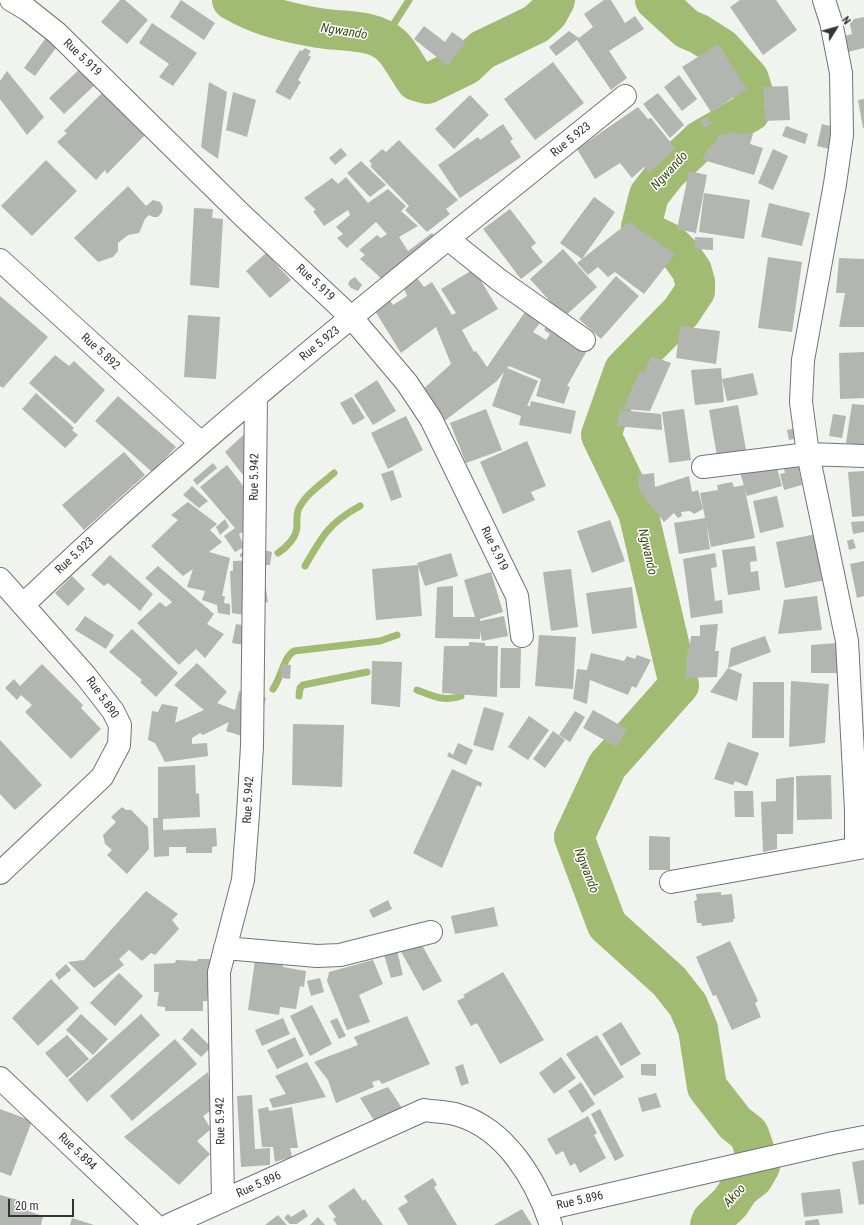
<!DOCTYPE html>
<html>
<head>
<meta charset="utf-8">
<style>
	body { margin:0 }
	#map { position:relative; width:864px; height:1225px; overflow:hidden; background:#f1f3ee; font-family:"Roboto Condensed",sans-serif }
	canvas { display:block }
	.north { position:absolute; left:816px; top:8px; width:40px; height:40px; -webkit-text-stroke:3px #fff; paint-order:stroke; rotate:53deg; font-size:11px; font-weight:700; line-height:16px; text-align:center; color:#343533 }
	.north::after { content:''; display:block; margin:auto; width:14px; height:18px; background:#343533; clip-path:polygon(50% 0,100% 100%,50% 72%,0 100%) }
	.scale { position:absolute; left:8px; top:1199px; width:66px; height:18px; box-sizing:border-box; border:2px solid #343533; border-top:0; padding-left:5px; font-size:12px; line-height:14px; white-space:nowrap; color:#343533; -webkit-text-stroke:3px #fff; paint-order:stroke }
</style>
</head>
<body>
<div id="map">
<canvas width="864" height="1225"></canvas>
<div class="north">N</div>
<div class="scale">20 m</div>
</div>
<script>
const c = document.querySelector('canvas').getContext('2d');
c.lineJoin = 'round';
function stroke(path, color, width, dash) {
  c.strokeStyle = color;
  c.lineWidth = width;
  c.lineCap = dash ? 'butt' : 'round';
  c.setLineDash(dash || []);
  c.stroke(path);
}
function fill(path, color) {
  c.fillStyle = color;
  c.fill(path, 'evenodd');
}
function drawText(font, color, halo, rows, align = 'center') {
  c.font = font + ' "Roboto Condensed",sans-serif';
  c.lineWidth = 3;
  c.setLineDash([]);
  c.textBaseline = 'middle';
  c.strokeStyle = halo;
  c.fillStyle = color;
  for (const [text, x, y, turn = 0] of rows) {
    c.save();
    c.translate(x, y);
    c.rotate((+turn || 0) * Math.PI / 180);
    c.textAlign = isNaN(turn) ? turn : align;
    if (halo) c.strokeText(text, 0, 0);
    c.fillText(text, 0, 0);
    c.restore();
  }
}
stroke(new Path2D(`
	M388,33L409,0
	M278,553C286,548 297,537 297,526C297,520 296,514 299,508C306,494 323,483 334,473
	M305,566C322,536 329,523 360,506
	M273,689C282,676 283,658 294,651L380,641L397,635
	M417,690C432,696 445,702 461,696
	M299,696L300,688L303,685L367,672`), '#a2bb72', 7);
stroke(new Path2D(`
	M232,0C258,16 289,23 319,28C342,32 373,28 392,46C401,55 408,70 416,81L427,84L466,65L482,50L536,24L548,13L555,0
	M655,0L687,29L699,34L721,48L749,79L755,99L750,112L701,140L667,172L649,195L641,227L648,233L669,243L681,255L692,271L695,282V291L681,312L624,370L601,435L638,512L679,685L607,766L574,837L607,925L669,981L688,1005L698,1029L707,1087L735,1123L749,1134L760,1166L753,1178L740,1188L730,1203L712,1220L710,1225`), '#a2bb72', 40);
fill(new Path2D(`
	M120,0H125L148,20L127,44L101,22Z
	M181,0L215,23L204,40L170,17Z
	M604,0H611L625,23L635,16L644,29L609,51L627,78L611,90L577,40L556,56L549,47L569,31L579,38L593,27L584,14Z
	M740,0H776L797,30L763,55L730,7Z
	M864,17V48L848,52L844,36L852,34L849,20Z
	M152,23L197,53L173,86L159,77L169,64L139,43Z
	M56,24L67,33L35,76L24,68Z
	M424,26L445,42L452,32L466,42L448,66L414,39Z
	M718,44L747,89L711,112L682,67Z
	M305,48L311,51L308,55L311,57L298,80L301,82L290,100L275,92L300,50L302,51Z
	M553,62L584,103L535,140L504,99Z
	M83,66L98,82L64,114L49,98Z
	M7,71L44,117L27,135L0,99V81Z
	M679,75L697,99L682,111L664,87Z
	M209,82L227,92L218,159L201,147Z
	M788,86L790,120L765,121L763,87Z
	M233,92L256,100L247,137L226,130Z
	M102,93L145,135L107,174L105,170L96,180L57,142L67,133L64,131Z
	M658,93L684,125L670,138L643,104Z
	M470,95L489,115L454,149L435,129Z
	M864,99V128H863L858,100Z
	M638,107L648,119L651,118L675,148L650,173L644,167L632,178L620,163L595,179L577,149Z
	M707,117L712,123L705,128L700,122Z
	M503,124L513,139L510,141L521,157L460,198L438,165L478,137L480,140Z
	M822,124L839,128L833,150L817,146Z
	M786,126L808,134L805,144L782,136Z
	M729,131L741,135L742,132L753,134L750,144L763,148L754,175L703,160L707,149H710L711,145L716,142L719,134L728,135Z
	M399,140L458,200L446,209L450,214L427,232L405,210L409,206L370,166L372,164L369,161L382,149L386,152Z
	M341,148L347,155L335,165L329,158Z
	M773,149L788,156L773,190L758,183Z
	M46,160L77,191L32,236L1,206Z
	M361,161L386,185L370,197L347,173Z
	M689,171L707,175L696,233L677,229Z
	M346,177L368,203L388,189L406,206L401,211L418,226L399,237L408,251L432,233L441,242L383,280L360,259L365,255L359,250L377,235L381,238L387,234L376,222L347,248L337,238L343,234L336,227L350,215L348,210L324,226L313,211L316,210L304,198L332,178L338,184Z
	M128,186L146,206L153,200L160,202L163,207L162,212L158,217H153L149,215L145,219L139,233L128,235L118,243V251L113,257L98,262L74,238Z
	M704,193L750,200L744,239L699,232Z
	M594,197L615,212L582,259L560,243Z
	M769,203L810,213L802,246L761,237Z
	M194,208L213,209L212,218L223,219L219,288L190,285Z
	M510,209L536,243L531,247L543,262L521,279L483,229Z
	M629,222L675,254L644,294L615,272L608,277L598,267L588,275L577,263Z
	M695,237L713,238V250L695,249Z
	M563,249L597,287L564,317L530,279Z
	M266,253L291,280L270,298L246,271Z
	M768,257L802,262L792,332L758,328Z
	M839,258L864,259V327H839L845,293H836Z
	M474,269L498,309L462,330L474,352L476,351L487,367L527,309L542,320L533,332L546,340L550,334L544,330L548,323L589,347L567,386L570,387L564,404L536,396L541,379L509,366L507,368L538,381L527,406H530L531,401L576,411L571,434L519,425L521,416L492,406L504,372L497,381L443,422L420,392L451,364L436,327L401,353L375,311L390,300L393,305L407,296L404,288L417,278L424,287L432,282L452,315L456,313L441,289Z
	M616,276L639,296L601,339L579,319Z
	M355,277L362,285L358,291L351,288L348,284L350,280Z
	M0,296L48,337L3,388L0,386Z
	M188,315L220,317L216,379L184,377Z
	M680,326L720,331L716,364L676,358Z
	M864,352V398L840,399L839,353Z
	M55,355L69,366L74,361L105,390L75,424L29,383Z
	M651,356L671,363L650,411L623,409L640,370L644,372Z
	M721,368L724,402L695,405L691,370Z
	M753,373L758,395L727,401L722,379Z
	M377,380L396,411L373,425L354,395Z
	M36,393L74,428L72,430L78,435L65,448L22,409Z
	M118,396L176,447L152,472L95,421Z
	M352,397L365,418L353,425L340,403Z
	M852,404L864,405V445L846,443Z
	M738,405L746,450L717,456L709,410Z
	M486,409L502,450L466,463L450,423Z
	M684,409L691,460L669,463L662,412Z
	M620,410L661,414L662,430L616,426Z
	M833,414L846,416L842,438L829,436Z
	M406,416L423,450L388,469L371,433Z
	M254,425V489L225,452Z
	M801,427L803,437L789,440L787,430Z
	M527,441L546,486L531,492L535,500L503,514L480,462Z
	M124,452L145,475L84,530L62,505Z
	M797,459L802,485L784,490L780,474L785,473L782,461Z
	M775,461L782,486L747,496L739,469Z
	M213,463L217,468L197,485L193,480Z
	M227,465L262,510L253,526L239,534L244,547L235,552L224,536L235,528L200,487Z
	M393,470L402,497L391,501L381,474Z
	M864,471V516L852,517L848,472Z
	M654,473L655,487L689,476L692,492L698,490L703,509L694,514L690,511L681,512L682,516L678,518L674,513L664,522L639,490L638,475Z
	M732,482L734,487L744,485L755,538L711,547L706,522L710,549L679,554L674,523L705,518L700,493L718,490L717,485Z
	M192,486L208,501L199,508L183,495Z
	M777,496L784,527L760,533L753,501Z
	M188,502L217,524L210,530L222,542L209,552L230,558L222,596H225L224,603L230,604V615L218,613L217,605L202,600L205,591L187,587L193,569L183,576L151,546L178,520L171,515Z
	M225,519L229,527L220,535L216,527Z
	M610,520L625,561L592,573L577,531Z
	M864,521V532L853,534L851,522Z
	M816,534L825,580L785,588L776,542Z
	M853,539L856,548L849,550L847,541Z
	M755,546L757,561L750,562L751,572L758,571L760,590L728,595L722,550Z
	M250,547L272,552L270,565H262L268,602L263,603V618L232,613L230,571H233V561L257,560V557H240V554Z
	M451,553L458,576L425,586L417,563Z
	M715,553L717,567L711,568L715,601L722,600L723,613L691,618L683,559Z
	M110,555L153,594L140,611L108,583L104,586L91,575Z
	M864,561V596L857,598L850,564Z
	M418,565L422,616L376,620L372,569Z
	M158,566L214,614L207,624L224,634L205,658L196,649L179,665L137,623L160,602L166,607L172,602L145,578Z
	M571,569L578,627L551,631L543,572Z
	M491,572L503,612L480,619V621L504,616L508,636L482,641L480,631V639L435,638L437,587L453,586V617H475L464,580Z
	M72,576L85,589L68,606L55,593Z
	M632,587L637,628L592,634L586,593Z
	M817,596L822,630L778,634L784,600Z
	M85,616L114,635L106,649L75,630Z
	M236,624L247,626L244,645L232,643Z
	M718,624L715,651H719L717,677L686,678L687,651H689L691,636H700V625Z
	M132,629L178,673L156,697L140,682L142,680L109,652Z
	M539,635L576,637L573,689L535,686Z
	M765,636L771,652L728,668L742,674L737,701L710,692L728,668L731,648Z
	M469,642L485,643V646H498L497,697L442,693L444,646H469Z
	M837,643L839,673H811V645Z
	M501,648H521L520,688H500Z
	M591,653L624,661L627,656L635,659L637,655L651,660L636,688L632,686L628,695L590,680L587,704L573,699L577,669L587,670Z
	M372,661L402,662L400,707L371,704Z
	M197,663L227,692L217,703L235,710L239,691L266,698L254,740L226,731L229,722L203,735L200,733L192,738V744L207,743L208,756L165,762L155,743L148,740L152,711L158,712L162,704L178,707L175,723L204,710L174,685Z
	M42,664L83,705L81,708L101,729L71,759L25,712L32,705L21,695L17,700L5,688L14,679L20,686Z
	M282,664L291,665L290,679L281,678Z
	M791,681L829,684L825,743L789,747Z
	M753,682H784V738H752Z
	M484,707L504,713L493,751L473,745Z
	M593,710L627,729L617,747L583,728Z
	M575,711L585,717L570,742L559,735Z
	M529,716L549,730L528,760L508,747Z
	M293,724L344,725L342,787L292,785Z
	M553,731L565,740L545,768L533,759Z
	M0,740L42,785L15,810L0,794Z
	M728,742L759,753L747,786L735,781L733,785L714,779Z
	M458,743L473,750L466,765L447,756L449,752L453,755Z
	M195,765L196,794L199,793L200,817L163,819V830L216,828L217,846L212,847V853H186V847H169V856L154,857L153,818H158V767Z
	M452,769L482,783L481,787L477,785L442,868L413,853Z
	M831,775L832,819L797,820L796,776Z
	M794,777L793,834H777V849L763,852L761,802L776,801V779Z
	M734,791H753L754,817H735Z
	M122,807L126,810H131L148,827L149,849L127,874L107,855L112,850L105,844L103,835L116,822L111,817Z
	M649,836L670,837V870H649Z
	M146,891L178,914L172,920L179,929L155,955L151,953L142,961L129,950L119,959L124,965L94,988L68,962L84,960Z
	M721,892V895L732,894L735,919H733V922L702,926L701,923H697L694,901L697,900L696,894Z
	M388,900L392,909L373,918L369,910Z
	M494,907L498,926L455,934L451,916Z
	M418,938L442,981L423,991L399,948Z
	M730,941L758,1001L755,1003L761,1017L732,1030L716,995L713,996L696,957Z
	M397,951L403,975L391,978L384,955Z
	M198,959H212L207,1001H203V1011H165V1007L157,1006L159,992H154V964L175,963L176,960L197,961Z
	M255,960L283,964V967L306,971L304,987L300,986L296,1009L280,1007L279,1015L248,1010Z
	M373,960L383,984L359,995L370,1022L347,1030L327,981L329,972Z
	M66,964L71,970L59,980L55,974Z
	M503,972L544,1040L500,1064L477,1023L471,1026L457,1001L465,997L463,995Z
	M119,973L143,996L115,1026L90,1003Z
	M320,978L324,992L311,996L307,981Z
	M51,979L79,1008L38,1046L12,1018Z
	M312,1005L332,1044L310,1056L290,1016Z
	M81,1014L108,1039L93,1055L66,1030Z
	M141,1014L160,1035L87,1102L68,1080Z
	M407,1016L430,1064L382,1084L379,1080L372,1082L374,1087L336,1103L328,1080L314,1062L358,1045L354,1037Z
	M283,1018L290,1034L262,1046L255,1030Z
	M337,1018L346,1036L339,1039L330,1021Z
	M621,1022L641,1054L621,1066L602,1034Z
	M192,1028L211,1047L201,1057L182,1039Z
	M67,1035L89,1059L67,1078L45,1053Z
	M597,1035L624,1077L594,1096L566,1054Z
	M295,1037L304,1056L277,1069L267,1050Z
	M175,1039L197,1064L132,1121L110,1096Z
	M561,1057L576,1078L554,1094L539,1073Z
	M307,1062L326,1097L273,1108L269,1099L286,1094L275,1076Z
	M463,1064L469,1083L461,1086L455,1067Z
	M641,1064H656V1076L641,1075Z
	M208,1072L213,1109L203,1116L211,1129L197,1141L210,1154L179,1185L124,1137Z
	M581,1082L595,1104L582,1113L568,1091Z
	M388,1087L404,1111L375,1122L360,1098Z
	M656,1093L661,1107L642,1112L638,1098Z
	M252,1095L255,1149L270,1148V1165L241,1167L237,1096Z
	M268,1107L269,1111L292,1107L298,1148H290L292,1157L275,1162L273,1147H262L258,1109Z
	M0,1109L32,1121L11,1176L0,1172Z
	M600,1109L624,1156L615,1161L591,1114Z
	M588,1116L597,1133L594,1135L606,1158L580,1173L575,1163L570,1166L563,1151L556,1155L547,1139Z
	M864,1160V1204L859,1205L852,1162Z
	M433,1178L437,1185L434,1187L457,1225H408L398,1208L408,1202L404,1196Z
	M354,1188L363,1201L365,1199L383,1225H337L333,1219L336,1217L328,1206Z
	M840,1189L843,1213L804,1217L801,1193Z
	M0,1195L19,1200L17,1207L43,1216L41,1225H0Z
	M304,1209L308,1216L297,1224H290L284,1218L288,1214L291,1217Z
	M522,1209L532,1225H494Z
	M278,1215L287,1225H265Z
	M318,1217L325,1225H310Z
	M72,1218L94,1225H70Z
	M818,1219L820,1225H805V1221Z`), '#b3b5b1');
const minor = new Path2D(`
	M11,0L28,10L57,33L243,216L352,318L407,383L431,419L517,596L522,636
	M824,0L831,22L841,73L842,135L835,184L803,360L801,402L808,454L847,641L856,810V847
	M448,239L499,280L584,340
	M0,260L201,443
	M703,467L808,454L864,456
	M0,579L85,675L113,711L120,725L119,745L102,777L0,873
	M24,604C214,422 421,261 625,96
	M671,882L864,847
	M225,948L317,956L340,955L431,932
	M0,1078L155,1225
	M223,1201L219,972L243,880L248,814L252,746L256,397
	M546,1209L833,1143L864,1137
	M169,1225L424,1110C435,1112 447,1111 458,1115C506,1129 536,1180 551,1225`);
stroke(minor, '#737571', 24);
stroke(minor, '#fff', 22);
drawText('12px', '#343533', '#fff', [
	["Rue 5.919",82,58,44],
	["Rue 5.923",571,140,-39],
	["Rue 5.919",315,283,43],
	["Rue 5.923",320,344,-39],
	["Rue 5.892",100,352,42],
	["Rue 5.942",255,477,-89],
	["Rue 5.919",494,549,64],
	["Rue 5.923",75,556,-43],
	["Rue 5.890",102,698,55],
	["Rue 5.942",249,800,-87],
	["Rue 5.942",221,1121,-91],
	["Rue 5.894",77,1152,44],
	["Rue 5.896",259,1185,-24],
	["Rue 5.896",580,1201,-13]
]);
drawText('italic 13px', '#3a4a14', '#fff', [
	["Ngwando",344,32,9],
	["Ngwando",670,171,-47],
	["Ngwando",647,552,77],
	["Ngwando",586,871,69],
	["Akoo",735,1196,-47]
]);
</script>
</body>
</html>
